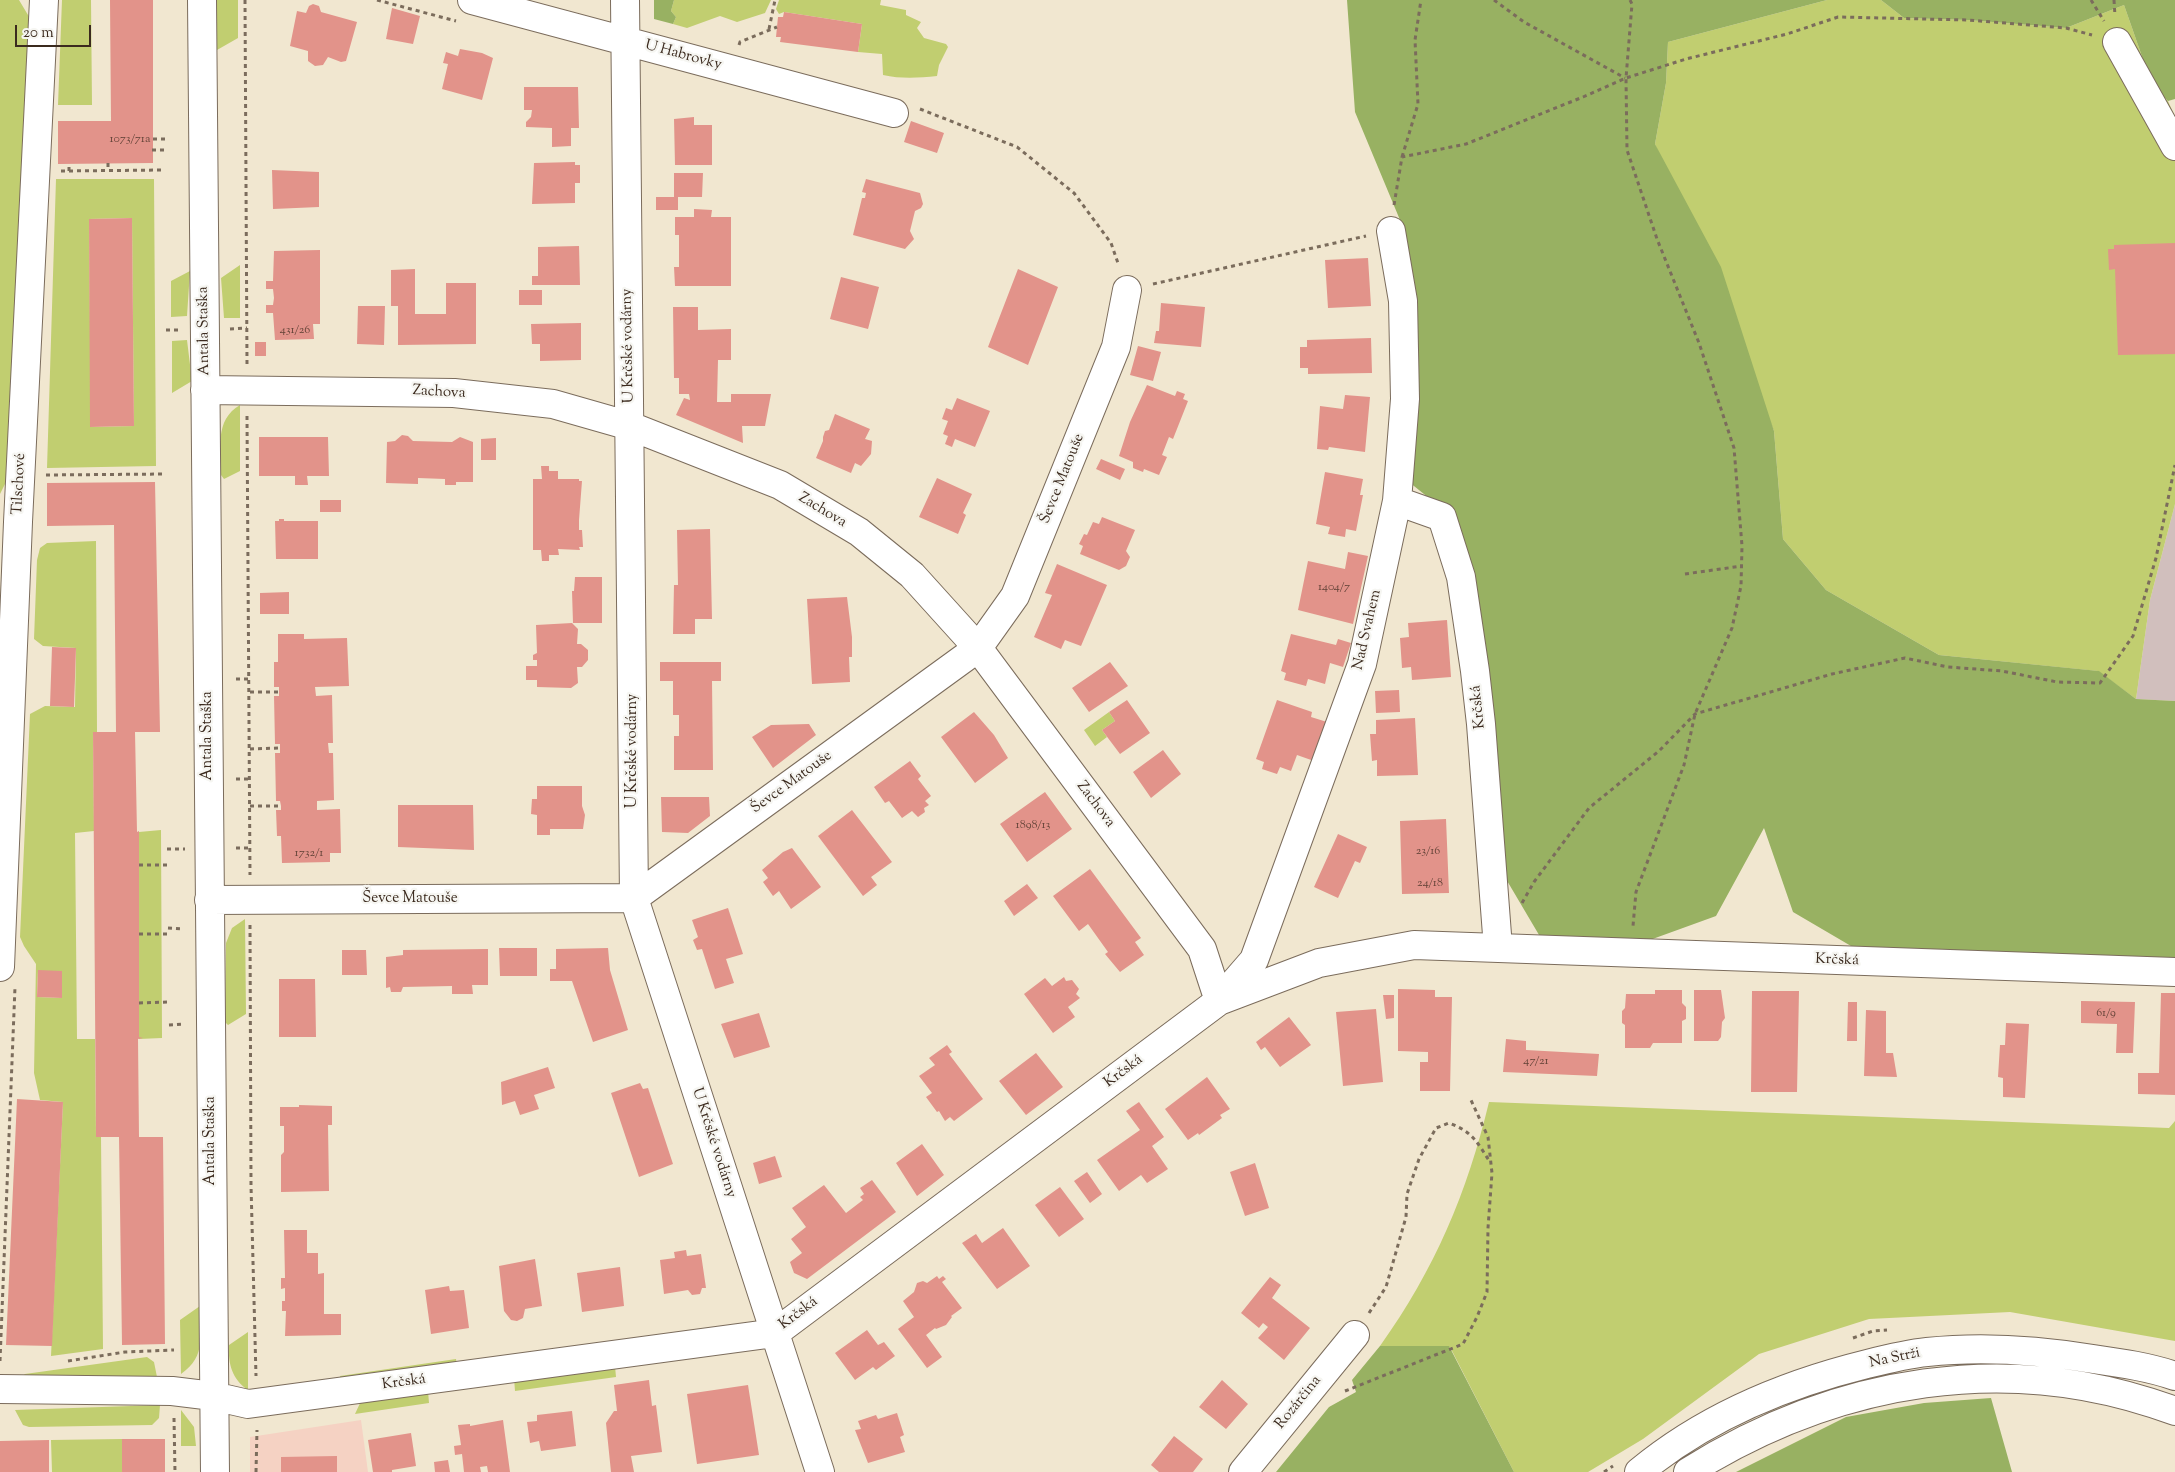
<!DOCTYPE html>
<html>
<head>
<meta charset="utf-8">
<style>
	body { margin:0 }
	#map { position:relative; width:2175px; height:1472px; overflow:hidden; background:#f1e7d0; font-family:"Sorts Mill Goudy",serif }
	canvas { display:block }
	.scale { position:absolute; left:15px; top:25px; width:76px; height:22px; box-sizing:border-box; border:2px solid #3b2a1e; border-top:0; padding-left:6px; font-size:15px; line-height:18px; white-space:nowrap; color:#3b2a1e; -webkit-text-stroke:4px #f6f6f2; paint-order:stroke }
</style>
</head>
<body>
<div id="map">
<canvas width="2175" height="1472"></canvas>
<div class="scale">20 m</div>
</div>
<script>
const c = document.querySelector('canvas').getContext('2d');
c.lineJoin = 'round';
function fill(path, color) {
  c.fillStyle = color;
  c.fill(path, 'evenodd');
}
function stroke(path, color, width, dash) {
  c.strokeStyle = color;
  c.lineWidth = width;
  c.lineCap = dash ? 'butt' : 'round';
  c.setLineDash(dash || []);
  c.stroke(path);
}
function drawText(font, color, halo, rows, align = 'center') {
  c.font = font + ' "Sorts Mill Goudy",serif';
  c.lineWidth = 4.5;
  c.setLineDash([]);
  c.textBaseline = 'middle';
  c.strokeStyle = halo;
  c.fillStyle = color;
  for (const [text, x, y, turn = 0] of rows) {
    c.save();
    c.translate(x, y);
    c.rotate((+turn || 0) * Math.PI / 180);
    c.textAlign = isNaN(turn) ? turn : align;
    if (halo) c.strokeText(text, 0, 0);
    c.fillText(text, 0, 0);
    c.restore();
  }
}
fill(new Path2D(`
	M361,1420L368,1472H250V1437Z`), '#f5d2c3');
fill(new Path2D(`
	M2175,504V701L2136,699L2150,600Z`), '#d1bfbd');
fill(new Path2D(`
	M0,0H19L31,20L8,478L0,494Z
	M62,0H91L92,105H58Z
	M217,0H238V38L217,50Z
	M674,0H771L765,13L737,22L720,16L687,28L673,24L676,17L671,11Z
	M779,0H881L880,5L906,10V15L921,22L917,28L924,38L946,44L948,47L939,65L937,76C918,78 901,79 883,75L882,54L858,52L862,24L784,12L779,14L776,9Z
	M1827,0H1881L1904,18L1968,20L2066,28L2124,5L2152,85L2168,101L2175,117V504L2150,600L2136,699L2098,671L1939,655L1826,590L1783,539L1774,431L1655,144L1666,83L1668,42Z
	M56,179H154L156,466L47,468ZM132,218L134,426L91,427L89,219Z
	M240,265V318H224L221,278Z
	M190,271L187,316L171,317V281Z
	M187,340L192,381L172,393V341Z
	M240,405V471L224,479L221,475C221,450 214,420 240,405Z
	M96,541L97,732H93L94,831L75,833L77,1039H95L96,1136L101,1137L103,1349L51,1356L63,1102L40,1100L34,1073L36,964L24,946L20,937L30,714L45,706L75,707L76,648L43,646L34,639L37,560L40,548L47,543ZM38,971L62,972V998L37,997Z
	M1109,712L1115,721L1102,730L1107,737L1095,746L1084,730Z
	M161,830L162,1038L139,1039V832Z
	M245,919L246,1014L228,1025L225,1022L226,943L232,928Z
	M1489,1102L2169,1128L2175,1121V1341L2010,1312L1869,1319L1759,1354L1643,1439L1588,1472H1514L1450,1347L1380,1346C1435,1269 1467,1193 1489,1102Z
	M200,1306C200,1334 207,1356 181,1374L180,1320Z
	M248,1332V1390C232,1379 228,1364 229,1345Z
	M147,1357L154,1362L157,1377L20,1378L25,1374Z
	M456,1359L457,1367L341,1384L340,1376Z
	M615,1366L616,1377L515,1391L514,1378Z
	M428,1391L429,1403L355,1414L361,1401Z
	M160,1405L159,1418L152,1425L29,1427L23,1425L15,1410Z
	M181,1410L194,1427L196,1446H181Z
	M122,1439V1472H52L51,1440Z`), '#c1ce70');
fill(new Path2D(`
	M654,0H674L671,11L676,17L673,24L654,19Z
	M1347,0H1827L1668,42L1666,83L1655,144L1721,267L1774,431L1783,539L1826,590L1939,655L2099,671L2136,699L2175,701V958L1939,957L1851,946L1793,912L1764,828L1716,916L1636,945L1542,940L1506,879L1455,519L1409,482L1415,298L1400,220L1355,112Z
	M1881,0H2175V99L2168,101L2152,85L2124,5L2066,28L1968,20L1904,18Z
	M1380,1346H1449L1514,1472H1276L1329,1407L1356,1392L1352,1380Z
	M1991,1398L2012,1472H1736L1846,1417L1924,1403Z`), '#98b162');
fill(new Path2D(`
	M110,0H153V163L58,164V121H111Z
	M313,4L319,6L321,12L357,22L346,61L341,62L328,57L323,65L315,66L308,61V51L290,46L297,11L306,13L309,6Z
	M392,8L420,16L413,44L386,39Z
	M784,12L862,24L858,52L780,42L781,37H776L778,17H783Z
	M460,49L482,53L493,58L482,100L442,89L448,64L443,63L446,52L458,56Z
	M524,87H578L579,128H571V146L552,147V128L526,127V122L531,117L532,110H524Z
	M694,117V125H712V165H675L674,119Z
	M911,121L944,133L937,153L904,142Z
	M575,162V165H580V183H575V203L532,204L534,163Z
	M272,170L319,172V207L273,209Z
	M674,173H703L702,197H678V210H656V197H674Z
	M866,179L920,193L923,204L921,208L915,211L910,231L914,239L905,249L853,235L862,198H865L866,193L862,192Z
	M694,209L712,210L711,217H731V286H675L674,267H679V235H675V217H694Z
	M132,218L134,426L90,427L89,219Z
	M2175,243V354L2118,355L2115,269L2109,270L2108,249H2114V245Z
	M579,246L580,285H532V276H538V247Z
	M320,250V324H313L314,339L275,340L273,313H266V305H273L274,298L273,289H266V281H273L274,251Z
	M1368,258L1371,306L1328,308L1325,260Z
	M415,269V314H446V283H476V344L398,345V306H391V270Z
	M1018,269L1058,287L1028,365L988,347Z
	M841,277L879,287L868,329L830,319Z
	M519,290H542V305H519Z
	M1161,303L1205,307L1201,347L1154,343L1156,331H1159Z
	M358,306H385L384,345L357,344Z
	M673,307H698V330L731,329V360H718L717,402H731V394H771L765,426H742L743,443L676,415L684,398L690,400L689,394H679V378H674Z
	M581,323V360L540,361V344H532L531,324Z
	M1371,338L1372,373L1308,374V368H1300V347H1307V340Z
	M255,342H266V356H255Z
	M1138,346L1161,352L1153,381L1130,375Z
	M1147,385L1175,396L1177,391L1185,394L1183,399L1188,401L1173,439L1169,437L1162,455L1167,457L1159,475L1144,469L1143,472L1133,468V462L1119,456L1130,422Z
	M1345,395L1370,397L1365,452L1329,447L1328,450L1317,449L1320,406L1343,409Z
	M957,398L990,411L975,447L955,439L952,447L945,444L948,436L943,434L948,421L942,419L946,408L952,410Z
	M835,414L870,429L865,439L872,441L871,454L861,466L855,463L851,473L816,458L823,441V437L825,431L829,430Z
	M402,435L408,436L413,441L452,442L460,437L473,442V482H456V485H445V479L418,478V484L386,483L387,442L395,441Z
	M259,437H328L329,476H307L308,485H295V476H259Z
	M496,438V460H481V439Z
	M1101,459L1125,469L1120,480L1096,469Z
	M541,466H549V471H558V479H579V481H582L579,520V530H582L583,547H579L580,550L558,549L559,555H549V561H542L541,550H533V479H542Z
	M1325,472L1363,479L1360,495H1363L1356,531L1346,529L1345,537L1328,534L1330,527L1316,524Z
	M937,478L972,494L963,513L966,515L958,534L919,517Z
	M155,482L160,732H135L137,832L139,831V1037L143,1038L138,1039L139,1137H163L165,1344L122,1345L119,1137H96L93,732H116L114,525L47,526V483Z
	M320,500H341V512H320Z
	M1102,517L1135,530L1126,551L1130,557L1126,566L1119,570L1080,554L1083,546L1079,544L1084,534L1087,535L1093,522L1099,524Z
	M279,519H284V521H318V559H276L275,521H279Z
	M710,529L712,619H695V634H673L674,585H678L677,530Z
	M1348,552L1368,556L1353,624L1298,610L1308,561L1345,569Z
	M1057,564L1107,585L1081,646L1065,640L1061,649L1034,637L1052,595L1045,593Z
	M575,577H602V623H573L572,591H574Z
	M289,592V614H260V593Z
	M847,597L852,637V657H849L850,682L812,684L807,599Z
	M1447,620L1451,677L1412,680L1411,667L1402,668L1400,638L1409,637L1408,623Z
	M572,623L578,629L577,644H581L588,650V660L582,667H577L578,683L571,688L537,687V680H526V666H537V660H533V655L537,653L536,625Z
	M278,634H304V639L347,638L349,686L315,687L316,696L332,695L333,743H328L329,753H333L334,800L317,801V810L340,809L341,853H330V862L282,863L281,836H277L276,810H281V806L280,801H276L275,753H280V744H275L274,696H279V687H274V662H278Z
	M1291,634L1336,645L1338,639L1351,643L1343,667L1330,663L1325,684L1308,679L1306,686L1284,680L1286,673L1281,671Z
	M52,647L76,648L74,707L50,706Z
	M660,662H721V681H712L713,770H674V736H679V715H673V681H660Z
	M1110,662L1128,686L1089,712L1072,688Z
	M1399,690L1400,712L1376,713L1375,691Z
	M1127,700L1150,733L1120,754L1102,730L1115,721L1109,712Z
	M1277,700L1312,712L1311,717L1327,722L1314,761L1297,755L1291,771L1280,767L1277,774L1262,769L1264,762L1256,759Z
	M974,712L994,735L1008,758L975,783L941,737Z
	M1415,718L1418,775L1377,776V760L1372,761L1370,734H1376V720Z
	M809,724L816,735L773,768L752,737L771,725Z
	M1163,750L1181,774L1151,798L1133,772Z
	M910,761L921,776L918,779L931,796L925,801L929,805L924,808L925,812L918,817L912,811L902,818L889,801L885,803L874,787Z
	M537,786H582V806L585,815L583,829H550V835H537V815L531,814L532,799H537Z
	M1045,792L1072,829L1027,862L1000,824Z
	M661,797H709L710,816L688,833L662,832Z
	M398,805H473L474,850L398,847Z
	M852,810L892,862L871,877L877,885L863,896L818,836Z
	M1446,819L1449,893L1402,894L1400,821Z
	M1338,834L1367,847L1360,863L1355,861L1338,898L1314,887Z
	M792,848L821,887L791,909L779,891L773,896L763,882L768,878L762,870L783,852Z
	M1090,869L1141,938L1135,942L1144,955L1120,972L1105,954L1108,952L1088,924L1079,931L1053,896Z
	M1027,884L1038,898L1014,916L1004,901Z
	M728,908L743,954L726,959L734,983L715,989L702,949L697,950L693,940L698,937L692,920Z
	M499,948H537V976H500Z
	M608,948L610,970L628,1030L593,1042L572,981H550V969H556V949Z
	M488,949V985H472L473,994H452V986L403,987L401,992H391L390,987L386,988V957L403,955V950Z
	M342,950H366L367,975H342Z
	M38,970L62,971V998L37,997Z
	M1064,977L1066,981L1072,980L1079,989L1076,994L1080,998L1068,1007L1075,1017L1053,1033L1024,994L1045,978L1052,986Z
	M279,979H315L316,1037H279Z
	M1398,989L1435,990V997H1452L1450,1091H1420V1062H1428V1052L1398,1051Z
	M1655,990H1682V1003L1686,1007V1019L1682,1021V1043H1653L1650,1048H1625V1025L1622,1023V1011L1625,1008L1626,994H1655Z
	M1694,990H1721L1725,1018L1722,1022L1721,1037L1718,1041H1694Z
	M1752,991H1799L1797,1092H1751Z
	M2161,993H2175V1095L2138,1094V1073H2159Z
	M1383,995H1394V1018L1386,1019Z
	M2081,1001L2135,1002L2133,1053H2116L2117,1024L2081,1023Z
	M1848,1002H1857V1041H1847Z
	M1376,1009L1383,1082L1343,1086L1336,1012Z
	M1866,1010L1886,1011V1053H1893L1897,1077L1864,1076Z
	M759,1013L770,1047L734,1058L721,1024Z
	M1289,1017L1311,1045L1280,1067L1265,1047L1261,1050L1256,1042Z
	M2006,1023L2029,1024L2025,1098L2003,1097V1078L1998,1077L2000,1045H2005Z
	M1506,1039L1526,1041V1050L1599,1054L1597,1076L1503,1072Z
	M947,1045L952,1052L949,1054L983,1099L954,1121L950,1117L945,1121L939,1111L937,1112L926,1097L932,1093L919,1076L935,1065L929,1058Z
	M1036,1053L1063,1087L1026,1115L999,1081Z
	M548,1067L555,1088L534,1095L539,1109L520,1115L515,1101L502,1105L501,1082Z
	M1207,1077L1230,1109L1220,1115L1222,1118L1199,1135L1198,1133L1188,1140L1165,1109Z
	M640,1083L643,1089L648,1088L673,1164L639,1177L611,1093Z
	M17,1099L63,1102L52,1346L6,1345Z
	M1139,1102L1164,1137L1152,1146L1168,1169L1147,1183L1141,1175L1119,1191L1097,1160L1140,1130L1126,1111Z
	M299,1105L332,1106V1125H328L329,1191L281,1192V1155L284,1152V1126H280V1107H299Z
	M922,1144L944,1175L917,1196L896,1163Z
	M775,1156L782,1177L759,1184L753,1163Z
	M1255,1163L1269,1208L1245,1216L1230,1172Z
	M1087,1172L1102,1194L1090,1203L1074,1181Z
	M872,1180L896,1212L807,1279L794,1273L790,1262L802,1253L791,1239L806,1227L792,1208L824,1185L846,1213L863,1200L860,1197L864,1194L860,1188Z
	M1060,1187L1084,1219L1059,1237L1035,1205Z
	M1003,1228L1030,1266L997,1289L962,1243L976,1234L982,1243Z
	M284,1230H307V1253H318V1274L324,1273V1314H341V1335L285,1336L286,1311H282V1301H285V1288L281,1289V1278H285Z
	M686,1250L687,1256L701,1254L706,1288H702L700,1294L692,1295L688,1290L664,1294L660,1260L675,1258L674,1252Z
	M535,1259L542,1306L525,1309L523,1318L517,1321L511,1320L504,1311L499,1266Z
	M620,1267L624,1306L582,1312L577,1273Z
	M937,1276L939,1279L943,1276L946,1279L942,1282L962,1308L951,1316L952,1317L946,1325L936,1329L935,1328L926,1335L942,1357L927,1368L898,1329L914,1317L903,1301L914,1292L917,1283L923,1281L927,1283Z
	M1270,1277L1281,1285L1272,1298L1310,1328L1284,1360L1258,1338L1268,1327L1263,1323L1259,1328L1241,1313Z
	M449,1286L450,1291L464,1290L469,1328L431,1334L425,1290Z
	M867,1330L878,1345L884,1342L895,1356L876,1370L873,1367L855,1380L835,1353Z
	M649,1380L652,1406L656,1405L662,1452L631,1456L634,1472H611L606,1423L614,1411H617L614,1385Z
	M1222,1380L1248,1404L1226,1429L1199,1407Z
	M748,1385L759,1455L697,1464L687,1394Z
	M572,1411L576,1446L541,1451L539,1441L530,1443L527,1422L537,1421V1415Z
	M897,1413L904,1435L900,1437L905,1452L868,1463L855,1430L861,1429L858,1421L876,1415L878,1419Z
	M503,1420L510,1472H488L487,1466L480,1467L481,1472H464L462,1454L455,1455L454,1446L461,1445L458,1425L470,1424V1426Z
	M411,1433L416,1466L392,1470V1472H373L368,1440Z
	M1174,1436L1203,1459L1193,1472H1159L1151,1465Z
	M122,1439H165V1472H122Z
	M49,1440V1472H0V1441Z
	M337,1456V1472H281V1457Z
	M448,1460L450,1472H435L434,1462Z`), '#e2938a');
const minor = new Path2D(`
	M202,0L215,1472
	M472,0L894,113
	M625,0L634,898L820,1472
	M2117,42L2175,146
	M205,390L454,393L553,404L630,426L780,485L859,532L912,575L978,648L1202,949L1219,1001
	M1397,501L1442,517L1461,577L1475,671L1481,724L1498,948
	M209,900L634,898L978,648L1015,596L1116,347L1127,290
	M0,967L18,522L44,0
	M1221,998L1254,960L1362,664L1397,501L1405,399L1403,301L1391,231
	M0,1389L172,1391L213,1396L248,1404L775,1333L1219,1001L1319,963L1414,945L2175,972
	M1243,1472L1355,1335
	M1639,1472C1704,1418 1786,1384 1867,1364C1887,1359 1907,1354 1927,1352C1982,1346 2038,1350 2093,1359C2121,1363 2149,1367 2175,1376
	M1688,1472C1836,1379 2009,1349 2175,1411`);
stroke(minor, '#7b6c5c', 30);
stroke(new Path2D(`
	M245,0L247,364
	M377,0L456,21
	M1494,0L1524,22L1625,78
	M1630,0L1632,4L1626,78L1627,150L1657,239L1699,343L1734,448L1742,546L1741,586L1732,628L1695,714L1684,765L1636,892L1633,926
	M2091,0L2104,21
	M2114,0L2115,16
	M769,29L775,0
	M739,45L740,42L777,27
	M920,109L1017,147L1074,193L1111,243L1119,266
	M153,139H165
	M152,150H165
	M1402,157L1418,104L1415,40L1421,0
	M108,163V170
	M61,171L165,170
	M69,171V163
	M1394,205L1402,157L1466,144L1583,97L1626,78L1686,59L1787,34L1838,17L1968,20L2066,28L2092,35
	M1153,284L1366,236
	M230,329L247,328
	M166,330H179
	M247,416L250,875
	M46,475L166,474
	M1685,574L1742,566
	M236,679H249
	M250,692H279
	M250,749L280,748
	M236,779H250
	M250,806H281
	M236,848H251
	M167,849H185
	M139,865H168
	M1522,903L1534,882L1589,808L1659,751L1695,714L1832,674L1905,658L1948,667L2002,671L2057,682L2100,683L2133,636L2156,558L2175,465
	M250,925L251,1185L256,1376
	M168,928L183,929
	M139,934H169
	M139,1003L169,1002
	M169,1025L184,1024
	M1369,1313L1386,1287L1406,1217L1407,1194L1419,1159L1436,1128L1449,1123C1473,1132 1477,1142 1490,1162
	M1853,1338L1873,1331L1887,1330
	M0,1361L15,987
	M68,1361L125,1352L174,1350
	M1345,1391L1463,1344L1477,1317L1487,1292L1488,1228L1492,1173L1488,1137L1470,1098
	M174,1418L175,1472
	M256,1472L257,1430
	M1604,1472L1613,1466`), '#7b6c5c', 3, [4, 4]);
stroke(minor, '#fff', 28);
drawText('12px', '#654439', null, [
	["1073/71a",130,140],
	["431/26",295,331],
	["1404/7",1334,588],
	["1898/13",1033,826],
	["23/16",1428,852],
	["1732/1",309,854],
	["24/18",1430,884],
	["61/9",2106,1014],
	["47/21",1536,1062]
]);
drawText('15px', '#3b2a1e', '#f6f6f2', [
	["U Habrovky",683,56,15],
	["Antala Staška",205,331,-91],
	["U Krčské vodárny",629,346,-91],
	["Zachova",439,393,3],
	["Ševce Matouše",1063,479,-68],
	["Tilschové",20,484,-87],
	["Zachova",822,511,31],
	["Nad Svahem",1368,630,-77],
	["Krčská",1479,707,-96],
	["Antala Staška",208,736,-90],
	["U Krčské vodárny",633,751,-90],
	["Ševce Matouše",792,783,-36],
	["Zachova",1095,805,53],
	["Ševce Matouše",410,899],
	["Krčská",1837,961,2],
	["Krčská",1124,1072,-37],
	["Antala Staška",211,1141,-90],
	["U Krčské vodárny",713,1143,72],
	["Krčská",799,1314,-37],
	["Na Strži",1895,1359,-12],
	["Krčská",404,1383,-8],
	["Rozárčina",1299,1403,-51]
]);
</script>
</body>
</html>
